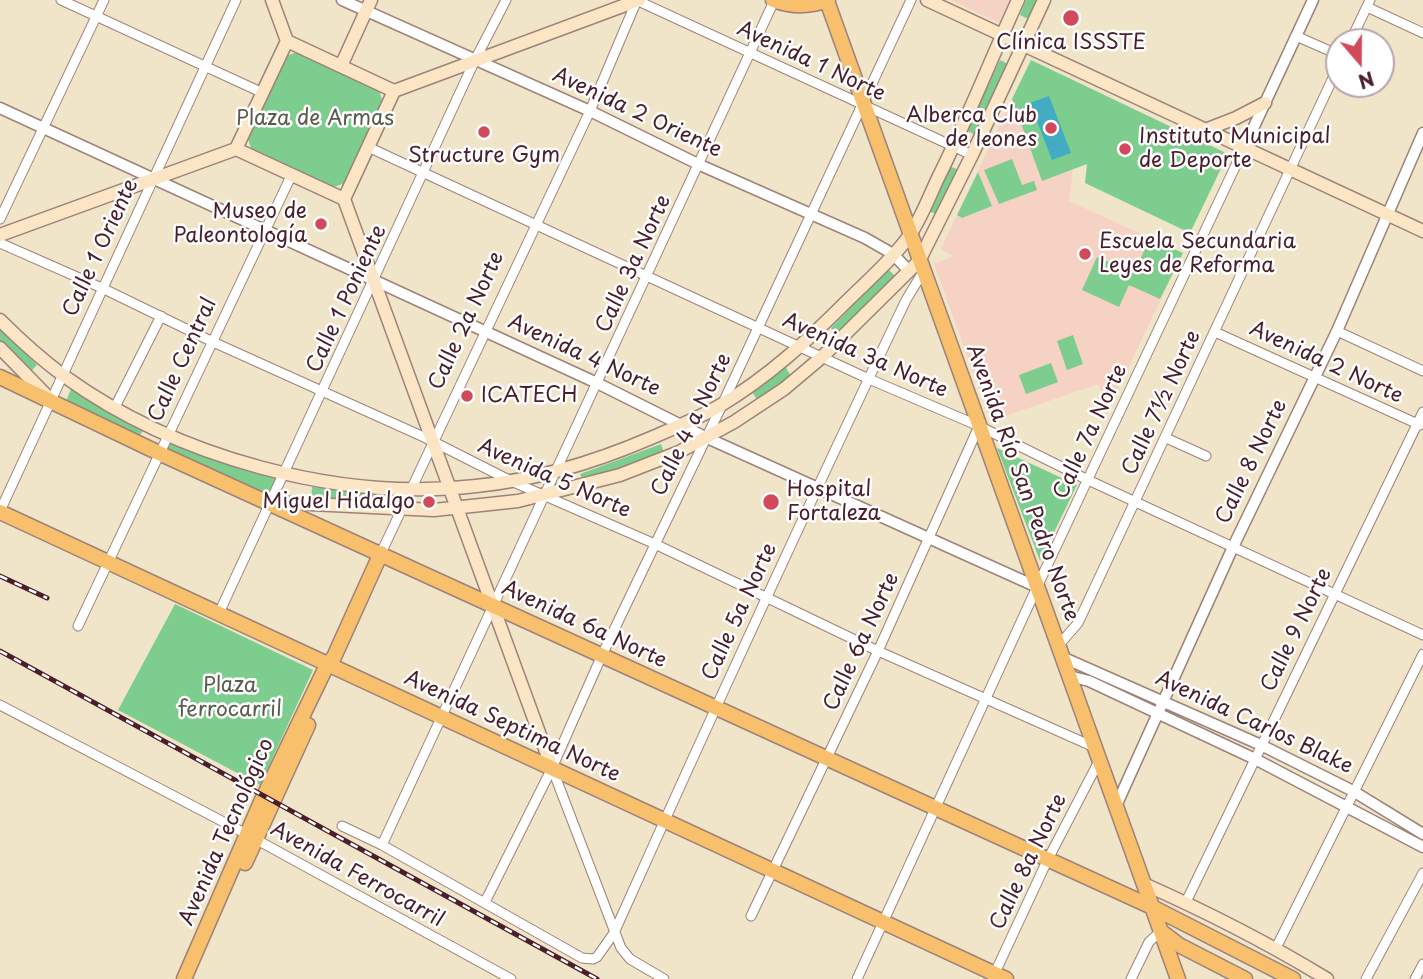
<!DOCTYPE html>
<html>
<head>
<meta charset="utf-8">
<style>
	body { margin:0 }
	#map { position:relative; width:1423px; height:979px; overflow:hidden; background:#f0e5c9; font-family:"Playpen Sans",sans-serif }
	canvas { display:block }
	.north { position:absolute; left:1325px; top:28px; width:70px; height:70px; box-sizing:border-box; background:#fff; border:2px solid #b7a5aa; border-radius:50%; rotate:160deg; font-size:19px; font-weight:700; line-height:28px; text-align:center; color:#4a1f2b }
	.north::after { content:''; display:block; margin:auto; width:24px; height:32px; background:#d1495b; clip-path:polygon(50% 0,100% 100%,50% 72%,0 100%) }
</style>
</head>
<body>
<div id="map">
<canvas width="1423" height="979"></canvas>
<div class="north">N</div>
</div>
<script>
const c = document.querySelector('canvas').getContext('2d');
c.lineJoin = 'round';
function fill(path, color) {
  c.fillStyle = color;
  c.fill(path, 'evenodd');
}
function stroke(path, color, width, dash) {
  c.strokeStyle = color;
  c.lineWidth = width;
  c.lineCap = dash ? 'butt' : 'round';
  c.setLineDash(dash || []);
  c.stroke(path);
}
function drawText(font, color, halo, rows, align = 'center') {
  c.font = font + ' "Playpen Sans",sans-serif';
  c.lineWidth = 5;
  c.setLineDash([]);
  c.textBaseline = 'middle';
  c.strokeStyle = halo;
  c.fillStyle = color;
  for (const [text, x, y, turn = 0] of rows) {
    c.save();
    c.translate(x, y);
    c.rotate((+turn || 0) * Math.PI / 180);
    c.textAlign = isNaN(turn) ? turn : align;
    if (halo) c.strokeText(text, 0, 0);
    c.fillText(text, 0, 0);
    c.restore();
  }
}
fill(new Path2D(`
	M951,0H1010L999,23Z
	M1012,99L1042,180L1073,169L1069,201L1183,253L1108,410L1098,384L991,421L934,264L954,256L941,249Z`), '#f6d2c4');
fill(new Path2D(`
	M1026,0H1039L1030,20L1020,15Z
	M297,52L379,90L382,100L345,183L334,187L251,148L248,139L286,56Z
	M1000,60L1008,64L976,135L967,131Z
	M1031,60L1228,154L1190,233L1085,183L1087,164L1042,181L1012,99Z
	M1012,159L1022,185L1034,181L1037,190L999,204L984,170Z
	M949,166L962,171L942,217L929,211Z
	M978,172L992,206L962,218L957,215Z
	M1150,238L1183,253L1160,299L1129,285L1119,307L1082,290L1097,257L1134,273Z
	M888,269L896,277L841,338L831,328Z
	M0,327L37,365L30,372L0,341Z
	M1073,335L1083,364L1067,370L1057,341Z
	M1051,363L1058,382L1026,394L1019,375Z
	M785,366L792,378L760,404L750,389Z
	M71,389L143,431L139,436L66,401Z
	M168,438L281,477L269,501L159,455Z
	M661,444L664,453L584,482L580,474Z
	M997,448L1077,485L1040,561Z
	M312,487L394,496L393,509L311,500Z
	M175,604L313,670L260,785L118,710Z`), '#7ccd8e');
fill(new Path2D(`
	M1049,96L1071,153L1052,160L1030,103Z`), '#43abc2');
const minor = new Path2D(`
	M61,0L263,93
	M636,0L972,155
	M1367,7L1423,33
	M1296,36L1339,55
	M1350,42L1370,0
	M368,147L869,379L979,426L1088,480L1423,635
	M0,219L104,0
	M0,243L102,288L213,342L426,438L511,481L655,544L878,651L1094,747
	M1337,331L1423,371
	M1215,332L1420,425
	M115,407L161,316
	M1166,438L1206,456
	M0,511L236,0
	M381,553L590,111L637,0
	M219,613L475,60L506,0
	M78,626L292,174
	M1058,646L1078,623L1339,65
	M0,705L237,829L511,979
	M552,768L621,948L630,959L664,979
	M342,826L382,845L582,958L593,959L597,957L614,933C709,721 806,510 906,300L923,272
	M382,845L774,1
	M485,902L552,768L602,655L722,405L911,0
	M1186,902L1423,412
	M751,916L878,651L979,426
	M1276,948L1423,654
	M993,977L1047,861L1099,761
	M857,979L1037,587L1244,148
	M1131,979L1149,942L1161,931
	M1366,979L1423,873
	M1415,979L1423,964`);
const tertiary = new Path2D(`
	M342,0L590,111L700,165L865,238L893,254L909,271
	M0,108L597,383L705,437L1037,587
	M1244,148L1313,0
	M1062,657L1261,745L1353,791L1423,834
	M1069,676L1089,681L1255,759L1423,847
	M1116,806L1233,547L1337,331L1423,133`);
const secondary = new Path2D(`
	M272,0L287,41
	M927,0L1423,231
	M287,41L394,91L344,199L236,149Z
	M341,66L371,0
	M394,91L639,0
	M1205,130L1236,118L1265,103
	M344,199L552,768
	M0,235L236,149
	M0,320C20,340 41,359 64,376C176,457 338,502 476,486C536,480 595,462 651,438C674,428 699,418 721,405C768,377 808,340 846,302C867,281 892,260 909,236C921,219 929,197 938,178C967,120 991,59 1018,0
	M0,348L51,400
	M269,502L434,510L518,501L620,475L679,452L734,422L784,389L822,357L919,261L972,155L1044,0
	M1144,884C1207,912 1268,943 1327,979`);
const primary = new Path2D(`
	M773,0C792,7 808,7 828,0
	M827,1L1178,979
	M0,377L161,454L1152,907L1293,979
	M0,512L1006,979
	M245,863L308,725
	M1162,932L1179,945L1245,979
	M184,979L261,802L327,665L334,657L381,553`);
stroke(minor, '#9d827a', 11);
stroke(tertiary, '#9d827a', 13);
stroke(secondary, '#9d827a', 15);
stroke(primary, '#9d827a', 17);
stroke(minor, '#fff', 9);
stroke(tertiary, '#fff', 10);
stroke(secondary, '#fce5c4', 12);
stroke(primary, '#f8bf6c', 14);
const rail = new Path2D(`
	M0,576L47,598
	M0,651L597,979`);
stroke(rail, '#4a1f2b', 5);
stroke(rail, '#fff', 2.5, [8]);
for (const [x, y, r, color] of [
	[1071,18,9,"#d1495b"],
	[1051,128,7,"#d1495b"],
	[484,132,7,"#d1495b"],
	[1125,149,7,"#d1495b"],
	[321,224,7,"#d1495b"],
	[1085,254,7,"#d1495b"],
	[467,396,7,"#d1495b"],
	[429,502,7,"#d1495b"],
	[771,502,9,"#d1495b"]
]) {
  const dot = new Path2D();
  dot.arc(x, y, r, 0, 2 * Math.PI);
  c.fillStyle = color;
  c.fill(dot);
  stroke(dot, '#fff', 2.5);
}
drawText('21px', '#4a1f2b', '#fff', [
	["Clínica ISSSTE",1071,43,"center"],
	["Alberca Club",1037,116,"right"],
	["de leones",1037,140,"right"],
	["Instituto Municipal",1139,137],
	["de Deporte",1139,161],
	["Structure Gym",484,156,"center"],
	["Museo de",307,212,"right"],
	["Paleontología",307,236,"right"],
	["Escuela Secundaria",1099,242],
	["Leyes de Reforma",1099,266],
	["ICATECH",481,396],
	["Hospital",787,490],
	["Fortaleza",787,514],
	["Miguel Hidalgo",415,502,"right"]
], 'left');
drawText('21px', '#4a1f2b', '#fff', [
	["Avenida 1 Norte",811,62,25],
	["Avenida 2 Oriente",637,113,25],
	["Calle 1 Oriente",101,248,-65],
	["Calle 3a Norte",634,264,-65],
	["Calle 1 Poniente",347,299,-65],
	["Calle 2a Norte",467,321,-65],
	["Avenida 4 Norte",584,356,25],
	["Avenida 3a Norte",865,356,24],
	["Calle Central",183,360,-65],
	["Avenida 2 Norte",1326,363,25],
	["Calle 7½ Norte",1162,403,-65],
	["Calle 4 a Norte",692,425,-64],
	["Calle 7a Norte",1091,432,-65],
	["Calle 8 Norte",1252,462,-64],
	["Avenida 5 Norte",554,479,24],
	["Avenida Río San Pedro Norte",1022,483,70],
	["Calle 5a Norte",740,612,-65],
	["Avenida 6a Norte",584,625,25],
	["Calle 9 Norte",1297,630,-64],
	["Calle 6a Norte",862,642,-65],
	["Avenida Carlos Blake",1254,723,25],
	["Avenida Septima Norte",512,727,25],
	["Avenida Tecnológico",227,832,-66],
	["Calle 8a Norte",1029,862,-64],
	["Avenida Ferrocarril",357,875,29]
]);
drawText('21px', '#5c5c4e', '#fff', [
	["Plaza de Armas",315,119],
	["Plaza",230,686],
	["ferrocarril",230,710]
]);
</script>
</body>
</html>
